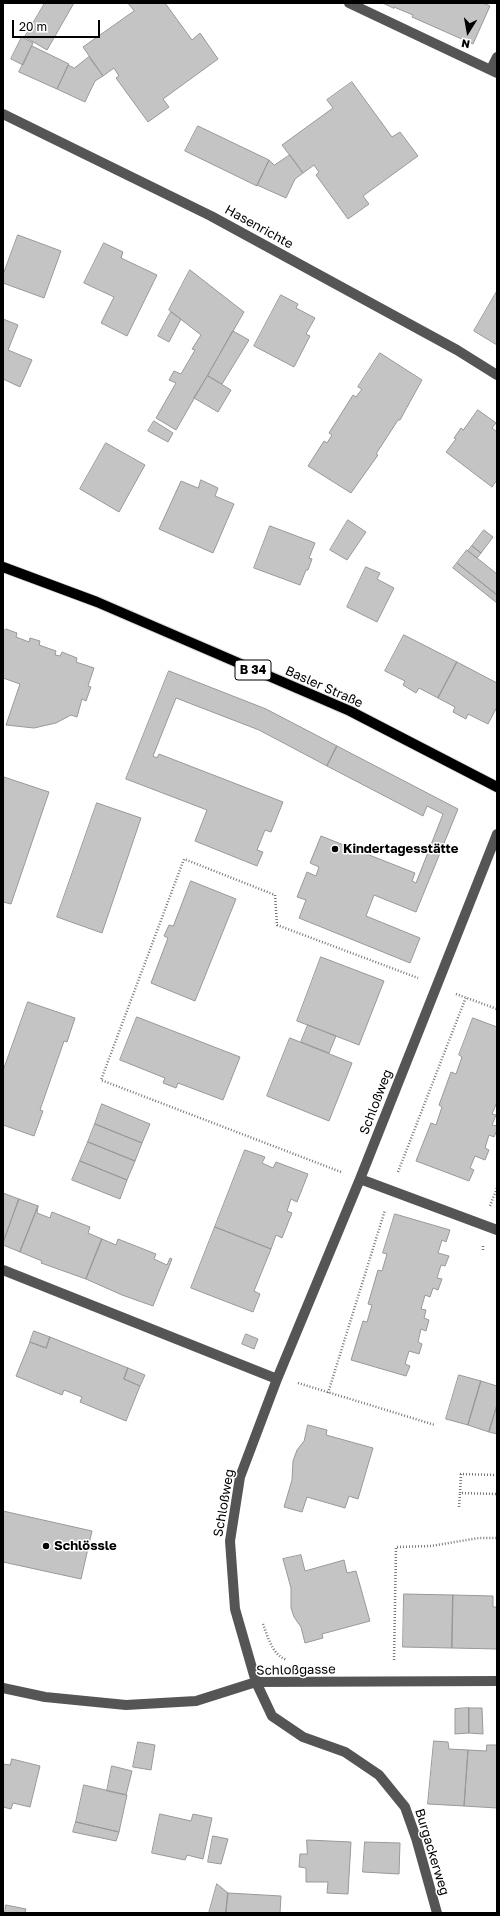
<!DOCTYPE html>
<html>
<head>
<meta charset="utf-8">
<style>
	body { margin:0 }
	#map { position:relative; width:500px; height:1916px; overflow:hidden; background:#fff; font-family:"Golos Text",sans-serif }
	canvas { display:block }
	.frame { position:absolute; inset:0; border:4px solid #000; pointer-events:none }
	.north { position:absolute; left:448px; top:12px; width:40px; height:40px; -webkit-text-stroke:3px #fff; paint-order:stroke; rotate:191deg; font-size:11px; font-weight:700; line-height:16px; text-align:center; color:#000 }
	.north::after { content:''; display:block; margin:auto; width:14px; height:18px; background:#000; clip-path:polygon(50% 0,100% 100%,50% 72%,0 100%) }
	.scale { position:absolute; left:12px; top:20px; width:88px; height:18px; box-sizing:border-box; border:2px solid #000; border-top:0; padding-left:5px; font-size:12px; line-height:14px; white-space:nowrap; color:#000; -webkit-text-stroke:3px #fff; paint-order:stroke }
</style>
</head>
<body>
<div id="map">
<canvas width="500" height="1916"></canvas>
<div class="frame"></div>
<div class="north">N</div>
<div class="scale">20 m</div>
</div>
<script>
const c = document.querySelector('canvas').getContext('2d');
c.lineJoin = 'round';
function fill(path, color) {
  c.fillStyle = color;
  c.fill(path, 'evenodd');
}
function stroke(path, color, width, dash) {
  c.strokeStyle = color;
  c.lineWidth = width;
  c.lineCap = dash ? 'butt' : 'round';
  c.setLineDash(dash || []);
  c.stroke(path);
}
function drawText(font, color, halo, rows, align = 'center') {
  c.font = font + ' "Golos Text",sans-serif';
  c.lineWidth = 3;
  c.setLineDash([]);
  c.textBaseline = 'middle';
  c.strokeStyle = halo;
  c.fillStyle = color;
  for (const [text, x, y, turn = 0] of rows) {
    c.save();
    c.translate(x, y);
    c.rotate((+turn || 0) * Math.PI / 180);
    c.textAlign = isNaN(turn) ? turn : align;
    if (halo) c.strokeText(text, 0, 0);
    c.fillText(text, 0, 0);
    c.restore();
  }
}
const building = new Path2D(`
	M45,3H74L47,50L25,37Z
	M128,3H165L192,40L200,33L218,59L163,99L169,107L148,122L116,78L119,76L114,68L103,76L83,47L134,11Z
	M383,3H483L490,6L473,44L412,17L413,15L394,7V8Z
	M22,37L33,43L23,65L11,59Z
	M32,46L69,64L57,89L19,72Z
	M89,57L103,76L95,81L85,102L57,89L68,65L74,68Z
	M352,82L392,137L400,132L418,156L363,196L369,204L348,219L316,175L319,172L314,165L303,173L282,145L333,108L327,100Z
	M198,126L269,160L257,186L185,151Z
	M290,155L303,173L295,179L286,198L257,185L269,160L274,165Z
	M18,235L61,251L44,298L3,283V275Z
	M104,243L123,252L121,258L157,275L127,336L101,323L114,297L84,283Z
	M190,270L244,312L176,430L156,418L176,383L169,380L174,371L181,374L195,350L192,349L201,335L169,310Z
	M497,291V345L474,331Z
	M281,295L298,304L296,308L315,318L306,334L310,336L294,367L254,346Z
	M171,312L181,319L169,342L158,336Z
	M3,319L18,325L8,350L32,360L20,387L3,379Z
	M233,331L249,340L222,384L208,376Z
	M380,353L422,380L400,420H398L376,454L378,455L351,493L308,466L324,441L327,443L332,435L329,433L353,395L356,397L362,389L358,387Z
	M208,376L231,390L218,412L194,398Z
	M478,410L496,423L492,428L497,432V480L492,487L446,452L456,439L454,438L461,428L463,430Z
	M154,421L173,433L168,442L148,431Z
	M106,443L145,465L119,512L80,489Z
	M201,480L218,488L215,496L234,504L213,553L159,529L181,481L198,488Z
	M348,520L366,532L347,560L330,550Z
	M270,526L315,543L309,558L312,559L308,570H306L300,585L254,568Z
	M484,530L493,537L481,553L472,546Z
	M472,546L481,553L477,558L468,551Z
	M467,550L497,574V595L457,563Z
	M457,563L497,595V603L453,568Z
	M366,567L380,573L377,579L394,588L377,622L347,607Z
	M6,629L17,633L16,637L29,642L30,638L40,641L39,645L56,651L55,655L60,656L62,652L77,658L76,662L94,668L88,686L91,687L86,701L82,699L77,717L71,715L56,723L34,728L6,725L20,684L3,678V632Z
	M404,635L457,662L438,698L419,688L416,693L403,685L405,681L385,671Z
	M457,662L497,683V707L488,724L468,714L466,719L453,712L455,707L438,698Z
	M169,671L266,709L337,746L327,766L259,730L176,698L153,756L157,758L159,754L283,802L271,832L265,830L257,850L263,852L257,866L195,841L207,810L126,779Z
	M337,746L458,809L416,912L374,895L366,916L420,938L410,963L299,918L306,900L297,897L307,872L316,876L319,867L310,863L321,836L415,873L412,881L416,883L443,814L427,806L423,816L327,766Z
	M4,777L49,792L11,904L3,902Z
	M97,803L141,818L102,933L57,917Z
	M191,881L236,899L195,1001L151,983L168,938L164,936L169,925L173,926Z
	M321,957L384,981L359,1045L297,1021Z
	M28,1002L75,1018L67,1042L64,1041L40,1110L43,1111L34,1136L3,1125V1071Z
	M137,1017L240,1057L223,1100L178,1083L176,1088L163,1083L165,1078L120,1060Z
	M473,1018L497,1027V1102L492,1114L496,1115L492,1125L497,1126V1130L494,1137L489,1135L485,1148L489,1150L485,1160L475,1156L470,1168L474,1170L469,1181L416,1161L431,1123L436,1125L442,1107L439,1105L451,1072L456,1074L462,1057L459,1055Z
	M308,1025L336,1036L329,1053L301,1042Z
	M290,1038L352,1063L329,1121L267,1096Z
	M102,1104L150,1124L142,1143L95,1124Z
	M95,1124L142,1143L135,1161L88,1142Z
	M88,1142L135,1161L127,1180L80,1161Z
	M245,1150L265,1157L262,1163L273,1168L276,1162L308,1174L297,1202L291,1199L287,1211L292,1213L282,1238L276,1235L271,1249L215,1227Z
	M80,1161L127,1180L120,1199L72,1180Z
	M3,1193L19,1199L3,1242Z
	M19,1199L38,1206L20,1252L3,1245Z
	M38,1206L37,1213L50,1218L52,1212L90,1227L88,1233L102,1239L86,1279L41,1263L42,1261L20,1252Z
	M395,1214L450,1230L446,1242L442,1240L438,1253L449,1256L445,1266L441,1265L437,1278L442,1279L438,1290L433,1288L430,1297L425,1295L421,1309L426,1310L424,1318L429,1320L426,1331L421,1329L418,1342L422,1344L419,1354L409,1351L405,1364L410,1366L406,1376L351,1360L363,1321L367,1322L372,1305L368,1304L378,1270L382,1271L387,1254L383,1253Z
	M215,1227L271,1249L254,1291L260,1294L253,1312L191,1288Z
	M102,1239L116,1245L118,1239L156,1254L154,1259L167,1265L170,1258L172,1259L153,1306L122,1295L86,1279Z
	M34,1331L50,1337L46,1348L30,1342Z
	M246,1334L258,1339L254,1349L242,1344Z
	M50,1337L128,1368L124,1379L140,1386L126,1421L80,1402L82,1397L64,1390L62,1395L16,1376L30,1342L46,1348Z
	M128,1368L145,1375L140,1386L124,1379Z
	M459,1375L481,1381L468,1425L446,1419Z
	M481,1381L497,1386V1405L489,1432L468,1425Z
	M497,1405V1434L489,1432Z
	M308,1425L327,1430L326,1435L373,1448L358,1499L349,1496L345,1508L307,1497L302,1512L284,1507L292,1480L293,1461L297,1450L304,1441Z
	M3,1511L92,1531L81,1579L3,1562Z
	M301,1555L305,1571L344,1560L347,1573L356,1571L370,1621L322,1634L323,1638L305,1643L301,1627L294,1617L291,1608V1588L283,1559Z
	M404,1594L453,1595L452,1648L403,1647Z
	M453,1595L493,1596V1607H497V1649L452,1648Z
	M469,1708V1733L455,1734V1709Z
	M469,1708H482L483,1734L469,1733Z
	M434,1741L448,1742L449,1749L468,1750L464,1806L428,1804Z
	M138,1742L155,1745L151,1770L133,1767Z
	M487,1745H497V1808L464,1806L468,1750L486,1751Z
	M12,1759L40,1766L30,1807L13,1803L11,1809L3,1807V1764L10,1765Z
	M112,1766L132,1771L126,1795L107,1791Z
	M84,1785L127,1795L119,1832L76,1822Z
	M160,1814L191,1821L193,1814L212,1818L203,1859L187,1855L185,1860L152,1853Z
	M76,1822L119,1832L116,1841L73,1832Z
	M213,1836L228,1839L221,1864L208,1862Z
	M307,1840L351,1842L348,1894L327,1893L328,1882H306V1868L299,1867L300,1854H307Z
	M365,1842L400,1843L399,1874L363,1872Z
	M217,1884L228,1893L226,1913H209Z
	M228,1893L281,1896L280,1913H226Z
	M6,1905L26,1909L25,1913H5Z`);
fill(building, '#c4c4c4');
stroke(building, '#999', 1);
const major = new Path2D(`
	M3,567L97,602L350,711L497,787`);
stroke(major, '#dbdbdb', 12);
stroke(new Path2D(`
	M456,994L497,1009
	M341,1172L101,1080L184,859L275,895L277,925L418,978
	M398,1172L466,997
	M490,1206L497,1188
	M483,1246V1252
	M298,1383L435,1425
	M328,1393L385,1210
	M497,1475L461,1474L460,1493L497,1494
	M459,1507L460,1493
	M263,1624C268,1637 272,1655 287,1660
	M394,1660L396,1547L431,1546L479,1538H497`), '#777', 2.5, [1, 2]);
stroke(new Path2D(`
	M349,3L497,73
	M491,69L497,57
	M3,114L211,216L457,350L497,375
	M360,1179L497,1230
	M3,1270L277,1379
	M3,1688L45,1697L126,1705L196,1701L256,1682L497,1681
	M437,1913L416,1838L405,1807L379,1775L345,1752L303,1737L272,1716L256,1682L235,1609L230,1541L240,1477L277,1379L360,1179L497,834`), '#555', 10);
stroke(major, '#000', 10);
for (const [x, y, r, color] of [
	[335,849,4,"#000"],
	[46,1546,4,"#000"]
]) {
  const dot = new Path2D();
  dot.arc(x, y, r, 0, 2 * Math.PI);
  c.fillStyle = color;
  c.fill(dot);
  stroke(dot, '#fff', 1.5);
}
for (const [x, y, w] of [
	[253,670,36]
]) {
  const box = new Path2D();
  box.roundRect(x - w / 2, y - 10, w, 20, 3);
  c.fillStyle = '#fff';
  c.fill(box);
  stroke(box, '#000', 1);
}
drawText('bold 12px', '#000', null, [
	["B 34",253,670]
]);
drawText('13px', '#000', '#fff', [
	["Hasenrichte",259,227,29],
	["Basler Straße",324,687,24],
	["Schloßweg",376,1102,-69],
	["Schloßweg",224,1503,-80],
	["Schloßgasse",296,1670,-1],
	["Burgackerweg",432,1852,73]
]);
drawText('bold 13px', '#000', '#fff', [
	["Kindertagesstätte",343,849],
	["Schlössle",54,1546]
], 'left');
</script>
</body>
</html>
